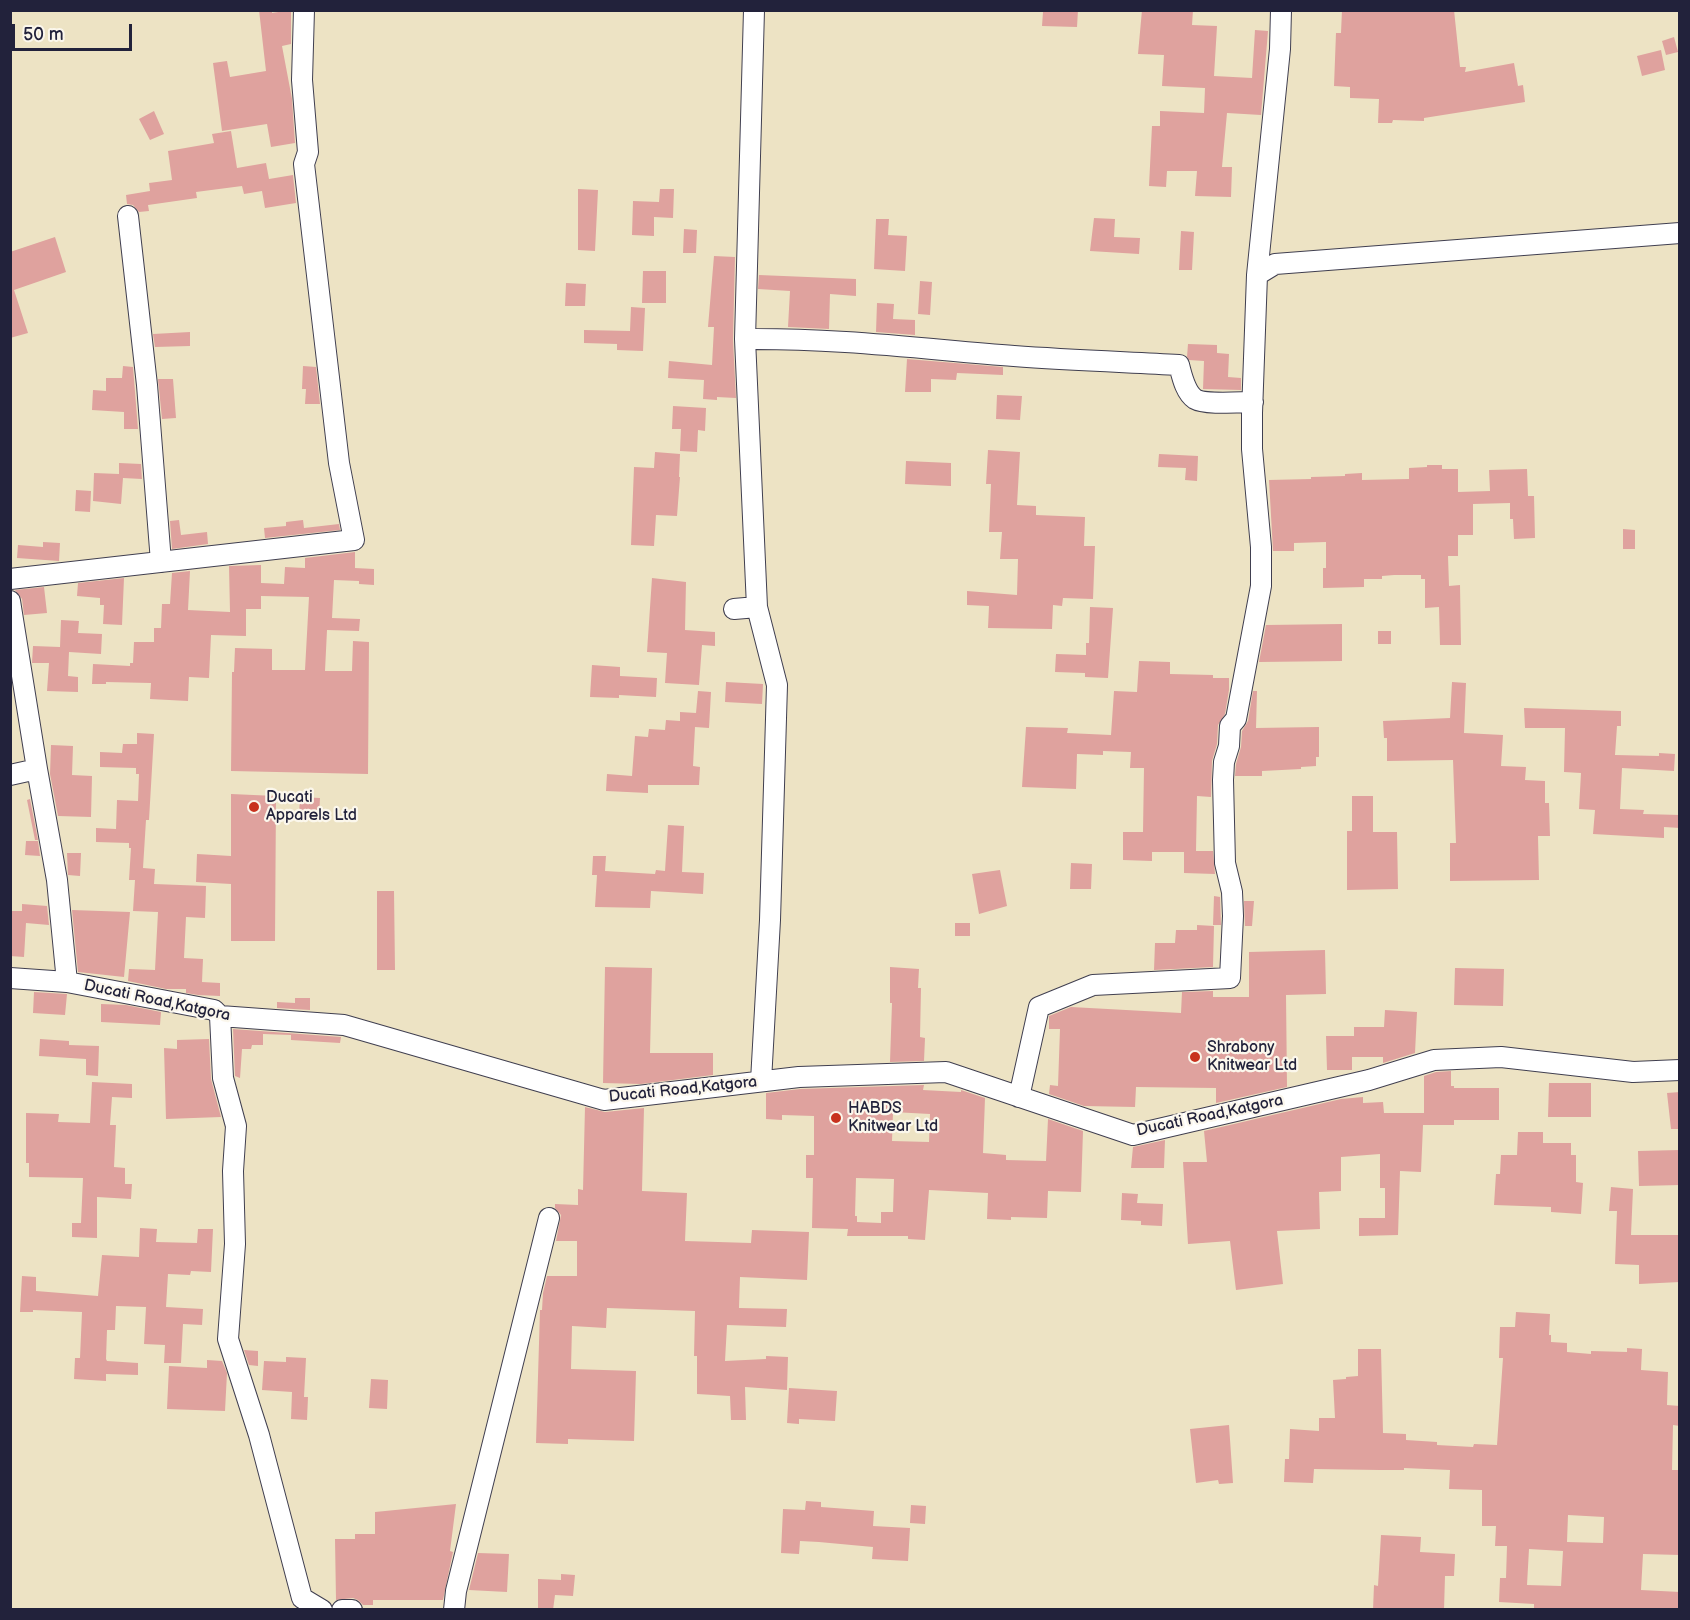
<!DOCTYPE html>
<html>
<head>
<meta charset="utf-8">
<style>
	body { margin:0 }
	#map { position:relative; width:1690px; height:1620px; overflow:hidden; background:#ede3c4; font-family:"Balsamiq Sans",sans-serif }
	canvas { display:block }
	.frame { position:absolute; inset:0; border:12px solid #22223b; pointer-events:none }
	.scale { position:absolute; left:12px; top:24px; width:120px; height:27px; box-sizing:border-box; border:3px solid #22223b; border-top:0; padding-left:8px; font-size:18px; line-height:21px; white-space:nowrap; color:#22223b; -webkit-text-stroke:4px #fbf7ec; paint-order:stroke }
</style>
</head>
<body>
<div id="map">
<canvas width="1690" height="1620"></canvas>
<div class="frame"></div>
<div class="scale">50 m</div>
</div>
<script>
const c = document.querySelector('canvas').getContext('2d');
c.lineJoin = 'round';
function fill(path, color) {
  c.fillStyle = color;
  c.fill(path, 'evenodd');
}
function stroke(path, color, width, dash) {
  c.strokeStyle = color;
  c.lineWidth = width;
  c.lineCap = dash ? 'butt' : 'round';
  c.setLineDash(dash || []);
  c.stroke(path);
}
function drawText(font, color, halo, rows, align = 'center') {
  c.font = font + ' "Balsamiq Sans",sans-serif';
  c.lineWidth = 4.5;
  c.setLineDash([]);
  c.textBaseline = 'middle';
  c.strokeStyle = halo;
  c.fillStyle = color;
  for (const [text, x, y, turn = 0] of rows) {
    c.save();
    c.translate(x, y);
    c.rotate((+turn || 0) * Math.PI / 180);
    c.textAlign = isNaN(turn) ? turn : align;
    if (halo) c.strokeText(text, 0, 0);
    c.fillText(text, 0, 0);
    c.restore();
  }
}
fill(new Path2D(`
	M259,10H272V13L291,10V44L282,46L292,99L295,143L271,147L267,124L222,131L213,63L227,61L230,77L266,71Z
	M1066,10H1078L1077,27L1042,26L1043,12H1066Z
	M1142,10H1193L1192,25L1217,26L1214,76L1252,78L1255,30L1268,31L1261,115L1227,113L1222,167H1232L1231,197L1195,196L1197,171H1167L1166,187L1149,186L1152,126H1160V111L1204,113L1205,88L1162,86L1164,55L1138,54Z
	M1342,10H1454L1460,67H1466L1465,72L1514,63L1518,86L1523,85L1525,102L1424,118V121L1393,120L1392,123H1378L1379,99L1350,98V87L1334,86L1336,33H1341Z
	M1674,37L1678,52L1666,55L1662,41Z
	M1661,50L1665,70L1642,76L1637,56Z
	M154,111L164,134L150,140L139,119Z
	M231,131L237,168L266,163L269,179L293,175L296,203L265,208L262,191L244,194L242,186L196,192L197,198L148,205L149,211L139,212L133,205L127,204L126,195L150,191L149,183L172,180L168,151L214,143L212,134Z
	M578,189L598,190L595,251L578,250Z
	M660,189H674L673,218L654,217V236L632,235L633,201L659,202Z
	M1094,218L1115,219L1114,237L1140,238L1139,254L1090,251Z
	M876,219H889L888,235L907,236L905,271L874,269Z
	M684,229L697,230L696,253H683Z
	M1181,231L1194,232L1192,270H1179Z
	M55,237L66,272L14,290L28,333L10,338V252Z
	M714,256L735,257L733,340L736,398L717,397V400L703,399L704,380L668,378L669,361L712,365L714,327H708Z
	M643,271H666V303H642Z
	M759,275L856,279V296L830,294L829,329L788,327L790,291L758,289Z
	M920,281L932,282L930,315L918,314Z
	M566,283L586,284L585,306H565Z
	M877,303L894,304L893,319L915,320V335L876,332Z
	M631,307L645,308L643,351L617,350V344L584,343V330L630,331Z
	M190,332V346L155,347L153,334Z
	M1188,344L1217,345V353L1229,354L1228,377L1241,378V390L1203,389L1204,361L1189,360L1187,357Z
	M907,359L1003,367V375L957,373L956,380L931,379V392H905Z
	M123,366L133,367L138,429H124V412L92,410L93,390L106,391V378H122Z
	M303,366L316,367L320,404H305L306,389H302Z
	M158,379H173L176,418L162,419Z
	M997,395L1022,396L1020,420L996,419Z
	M673,406L706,408L705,431L698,430L697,452L680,451L681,429H672Z
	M988,450L1020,452L1017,505L1036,506V515L1085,517L1084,546H1095L1093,599L1063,598L1062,606L1053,605L1052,629L988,628L989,606L967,605V591L1017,595L1018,559H1000L1002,532H989L991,484H986Z
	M655,452L680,454L679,477H680L677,516L656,515L654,546L631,545L634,467L654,468Z
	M1159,454L1198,456L1197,481L1185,480L1186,468L1158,467Z
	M906,461L951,463V486L905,484Z
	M119,463L141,464L142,479L123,478L121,504L93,501L94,473L119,474Z
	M1427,465H1442V469H1458V492L1490,491L1489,470L1527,469L1528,496H1534L1535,538L1514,539L1513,519H1510V503L1473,504V535H1458V556H1448L1449,586L1460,585L1461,645H1440L1439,607L1425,608V579H1421V575H1394L1382,576V579H1364V587L1323,588V568H1326V542L1294,543V551H1273L1269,480L1311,479V477L1345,476V474L1362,473V480L1409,479V468L1427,467Z
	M76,490L91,491L90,512L75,511Z
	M179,520L181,535L207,532L208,544L172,549L170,521Z
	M303,520L304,528L339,524L340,530L265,538L264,528L286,526V522Z
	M1623,529L1635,530V549H1623Z
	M43,542L60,543L59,561L17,558L18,545L43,547Z
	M355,552V568L374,569V585L359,584V581L334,580L332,618L360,619L359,631L327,630L325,671H352L353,641L369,642L368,774L231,771L232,672H234L235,648L272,649V670H305L309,597L261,596V609H246V636L211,635L209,678L189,677L188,701L150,699L151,683L106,682V684H92L93,664L130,666V663H133L134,642H154V628H161L162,604H170L172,573L190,571L188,610L230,612L229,566L261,565V583L284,584L285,567L305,568V558Z
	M124,578L122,625L103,624L104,605H100V598L77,596L78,583Z
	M652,578L686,582L685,630L715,632V646L702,645L699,685L665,683L667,653L647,652Z
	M44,587L47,613L24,615L22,599L15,590Z
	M1090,607L1113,608L1108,678L1085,677V673L1055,672L1056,654L1086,655V643H1089Z
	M61,620L79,621L78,633L102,634L101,654L69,652L68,676L78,677V692L47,691L49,663H32L33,646L60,647Z
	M1342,624V661L1259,662L1266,625Z
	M1378,631H1391V644H1378Z
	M1139,661L1170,662V674L1213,675V678H1229V690L1225,714L1218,725L1217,744L1212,761L1211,797L1197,796L1196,851H1213L1215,874L1184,873V852H1152V861L1123,860V832H1143L1144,768H1130L1131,752L1103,751V755L1077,754L1076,789L1022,787L1026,727L1068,728L1067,733L1111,735L1114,691L1137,692Z
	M592,665L620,667V676L657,678L656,697L619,695V698L590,697Z
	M726,682L763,684L762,704L725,702Z
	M1452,682L1466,683L1464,733L1503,735L1501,766L1526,767L1525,780L1545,781V803H1549L1550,836H1538L1539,880L1450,881V843H1456L1453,760L1387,761V738H1384L1383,721L1450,718Z
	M698,691L711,692L709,728L695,727L693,766L700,767L699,785H648V793L606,791L607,774L632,776L635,736L648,737L649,729L665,730L666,720L680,721V712L696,713Z
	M1253,691H1257L1256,728L1319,727V757H1316V766L1301,767V769L1262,771V776H1235L1236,764L1241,747L1242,731L1248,721Z
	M1524,708L1621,711V726H1617L1615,755L1659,756V753L1675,754L1674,771L1622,768L1620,809L1644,810L1643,814L1680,815V828L1664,827V838L1593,834L1595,810L1579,809L1581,773L1564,772L1565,728H1525Z
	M137,733L154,734L149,820H146L143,868L155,869L154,884L206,886L205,918L186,917L184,958L203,959L202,982L220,983V996L198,995L186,993V989H166L128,981L129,969L155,970L158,912L133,911L135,880H129L131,848H129V843L96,842V828L116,829L117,800L138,801L139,774H136V768L100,767V752L122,753L123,744H137Z
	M51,745L73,746L72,775L92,776L91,817L58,816L50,774Z
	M231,794L276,796L275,941H231V884L196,882L197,854L231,856Z
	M1352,796H1373V832H1397L1398,889L1347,890V831H1352Z
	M300,797L320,798L319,817L299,815Z
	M30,799L38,840H35L27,800Z
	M668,825L684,826L682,872L704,873L703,894L651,891L650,908L595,907L597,875H592L593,856H606L605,871L655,874L656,870L665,871Z
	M26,841H38L40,856L25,855Z
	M67,853H81L80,876L68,875Z
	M1071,863L1092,864L1091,889H1070Z
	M1000,870L1007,906L979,914L972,874Z
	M377,891H394L395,970H377Z
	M1214,896L1220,897L1221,925H1213Z
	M1244,901H1254L1252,926H1245Z
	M22,904L47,906L49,925L26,923L24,957L10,956V911H22Z
	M72,910L130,912L124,977L78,972Z
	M955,923H970V936H955Z
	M1197,925L1214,926L1213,967L1154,970L1155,943H1175L1176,930H1197Z
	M1325,950L1326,994L1286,995L1287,1087L1216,1103V1088L1136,1087L1135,1107L1084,1106L1049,1094L1050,1085L1058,1086L1060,1029H1049V1016L1071,1007L1181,1013L1182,992L1213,991V997H1249V952Z
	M605,967L652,968L650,1053H713V1075L641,1084L603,1083Z
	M890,967L919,969L918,988H921L920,1037L925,1038L924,1061L890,1062L892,1003H890Z
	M1455,968L1504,969L1503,1006L1454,1005Z
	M34,992L67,994L65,1015L33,1013Z
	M295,998H310V1010L277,1008V1002L295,1003Z
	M101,1004L126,1005L161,1012L160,1025L101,1022Z
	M1385,1010L1417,1012L1415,1053L1383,1063V1057H1352V1070H1327L1326,1036H1354V1027H1384Z
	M233,1029L341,1037L340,1043L291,1040V1035L263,1034V1045H252L251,1049H242L240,1078L235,1076Z
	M40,1039L69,1041V1045L99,1046L98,1076L86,1075V1059L39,1056Z
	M209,1039L211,1079L221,1117L166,1119L164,1048L177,1049V1040Z
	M1451,1071V1086H1454V1088H1499V1120H1454V1125H1423L1421,1172L1400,1171L1398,1235L1359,1236V1218H1385V1188H1380V1154L1341,1157V1191L1319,1192L1320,1229L1277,1231L1283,1284L1236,1290L1230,1241L1188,1244L1183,1162H1207L1204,1131L1341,1099L1363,1097V1103L1383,1102L1384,1113H1424V1076L1436,1072Z
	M92,1082L132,1084V1098L112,1097L110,1125H116L114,1167L125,1168V1184H132L131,1199L97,1197V1238L72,1237V1223H81L83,1178L29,1177V1163H26V1113L59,1114L58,1122L90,1123Z
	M1549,1083H1591V1117H1548Z
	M924,1085L923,1090L961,1092V1090L985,1098L983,1153L1006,1155V1160L1046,1161L1048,1119L1083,1131L1081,1192L1048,1191L1047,1218L1011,1217V1220L987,1219L988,1193L929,1190L925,1240L908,1239V1236H847L848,1229L812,1228L813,1178H806V1155H814V1116L782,1115V1120L766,1119V1093L800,1089ZM893,1112L930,1114L929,1142L892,1141ZM856,1178L894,1179L893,1212H881V1223L857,1222V1216H855Z
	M1680,1092V1129H1671L1667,1093Z
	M585,1107L605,1112L644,1108L642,1191L687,1193L685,1241L751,1243L752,1230L809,1232L807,1280L740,1277L739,1308L787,1309L786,1327L727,1325L725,1361L766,1359V1356L788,1357L787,1390L745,1387L746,1420H731L730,1396L697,1394V1356H694L695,1311L607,1308L606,1328L572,1326L571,1369L636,1371L634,1441L568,1439V1444L536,1443L540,1310H542L543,1293L547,1276H577V1241H556L561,1215L555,1208V1204L578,1205V1189L583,1190Z
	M1518,1132H1543V1143H1571V1155H1576V1182L1583,1183L1581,1214L1551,1212V1207L1494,1205L1496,1174H1500L1501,1155H1517Z
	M1165,1140L1164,1168H1131L1133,1147Z
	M1680,1150V1185L1639,1186L1638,1151Z
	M1611,1187L1633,1189L1631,1235H1680V1282L1639,1284V1265L1615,1264L1617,1211H1609Z
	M1122,1193L1138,1194L1137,1203L1163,1204L1162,1226L1141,1225V1221L1121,1220Z
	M140,1228L157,1229L156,1242L197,1243L198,1229H213L211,1272L191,1271L190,1275L168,1274L166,1307L203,1309L202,1325L183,1324L181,1363H164L165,1345L144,1344L146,1307L116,1306L115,1330H107L106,1359L107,1361L138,1363V1375L106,1374V1381L74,1379L75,1358H80L82,1312L33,1310V1312H20L22,1276L36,1277V1291L98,1296L102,1255L139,1257Z
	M1516,1312L1550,1314L1549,1335H1551V1342L1567,1343V1352L1591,1354V1351L1627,1352V1348L1642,1349L1641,1370L1668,1372L1667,1405L1680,1406V1426L1673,1425L1672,1470H1680V1555L1643,1554L1641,1590L1680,1592V1610L1561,1608V1610H1534V1604L1499,1602L1500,1578H1506L1507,1546H1495L1496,1526H1482V1490L1449,1489L1450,1470L1404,1468V1470H1380L1314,1469L1313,1483L1284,1482L1285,1459H1289L1290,1429L1319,1431V1418H1335L1333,1380L1346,1379V1377L1358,1376V1349H1381L1383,1433L1406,1434V1440L1437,1442V1445L1473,1447L1474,1444L1497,1445L1503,1358H1499L1500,1327H1515ZM1568,1515L1604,1517L1603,1543L1567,1542ZM1529,1549L1563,1551L1561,1586L1527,1585Z
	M244,1350L258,1351V1366L249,1365Z
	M286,1357L306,1358L304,1397H308L307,1420L291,1419L292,1392L262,1390L264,1361L286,1362Z
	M207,1360L222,1361L227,1373L225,1411L167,1409L169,1366L207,1368Z
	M371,1379L388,1380L387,1409L369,1408Z
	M789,1388L837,1391L835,1421L799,1419V1424L787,1423Z
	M1229,1425L1233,1483L1219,1484L1218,1480L1196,1483L1190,1429Z
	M806,1501L821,1502V1507L874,1511L873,1526L910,1528L908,1561L872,1559L873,1547L819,1542L800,1541L799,1554L781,1553L783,1509L805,1510Z
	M456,1504L450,1551L453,1552L443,1600H373V1605H363L358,1600L353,1598L336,1600L335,1539H355V1534H375V1512Z
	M911,1505L926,1506L925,1524L910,1523Z
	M1381,1535L1421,1537L1420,1552L1455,1554L1454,1576H1445L1444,1610H1373L1374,1585L1378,1586Z
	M478,1553L509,1554L507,1592L469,1590Z
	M561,1574L575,1575L573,1596L555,1595L553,1610H538V1579L561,1580Z`), '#dfa29e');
const minor = new Path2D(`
	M128,216L147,385L161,562
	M1257,275L1275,264L1680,233
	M745,339C835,338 924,349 1014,356C1069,360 1124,362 1179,365C1182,376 1185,392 1195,399C1205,405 1240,402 1253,402
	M10,579L354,540L339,463L304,164L308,152L302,80L304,10
	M10,601L37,769L57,880L67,982L214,1010L220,1016L344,1025L604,1100L799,1077L946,1072L1133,1135L1369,1080L1434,1060L1501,1057L1633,1072L1680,1070
	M757,607L777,685L770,920L761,1081
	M734,609L757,607L745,339L754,10
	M10,775L37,769
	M10,978L67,982
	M220,1016L223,1078L236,1126L233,1171L235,1244L228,1339L259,1435L302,1598L322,1610
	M1019,1097L1039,1007L1093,985L1230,978L1233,916L1232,892L1225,863L1223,780L1224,762L1229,746L1230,726L1236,719L1261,586V547L1252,449V413L1257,275L1280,49L1281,10
	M342,1610H352
	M454,1610L456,1591L549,1218`);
stroke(minor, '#403f50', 22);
stroke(minor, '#fff', 20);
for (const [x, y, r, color] of [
	[254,807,6,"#c8321e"],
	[1195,1057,6,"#c8321e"],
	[836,1118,6,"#c8321e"]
]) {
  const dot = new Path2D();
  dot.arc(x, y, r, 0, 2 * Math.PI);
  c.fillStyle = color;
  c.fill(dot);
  stroke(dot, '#fbf7ec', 2);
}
drawText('16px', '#22223b', '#fbf7ec', [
	["Ducati",266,798],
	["Apparels Ltd",266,816],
	["Shrabony",1207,1048],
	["Knitwear Ltd",1207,1066],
	["HABDS",848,1109],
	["Knitwear Ltd",848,1127]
], 'left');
drawText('16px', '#22223b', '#fbf7ec', [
	["Ducati Road,Katgora",157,1001,12],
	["Ducati Road,Katgora",683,1090,-6],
	["Ducati Road,Katgora",1210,1116,-12]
]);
</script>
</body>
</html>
